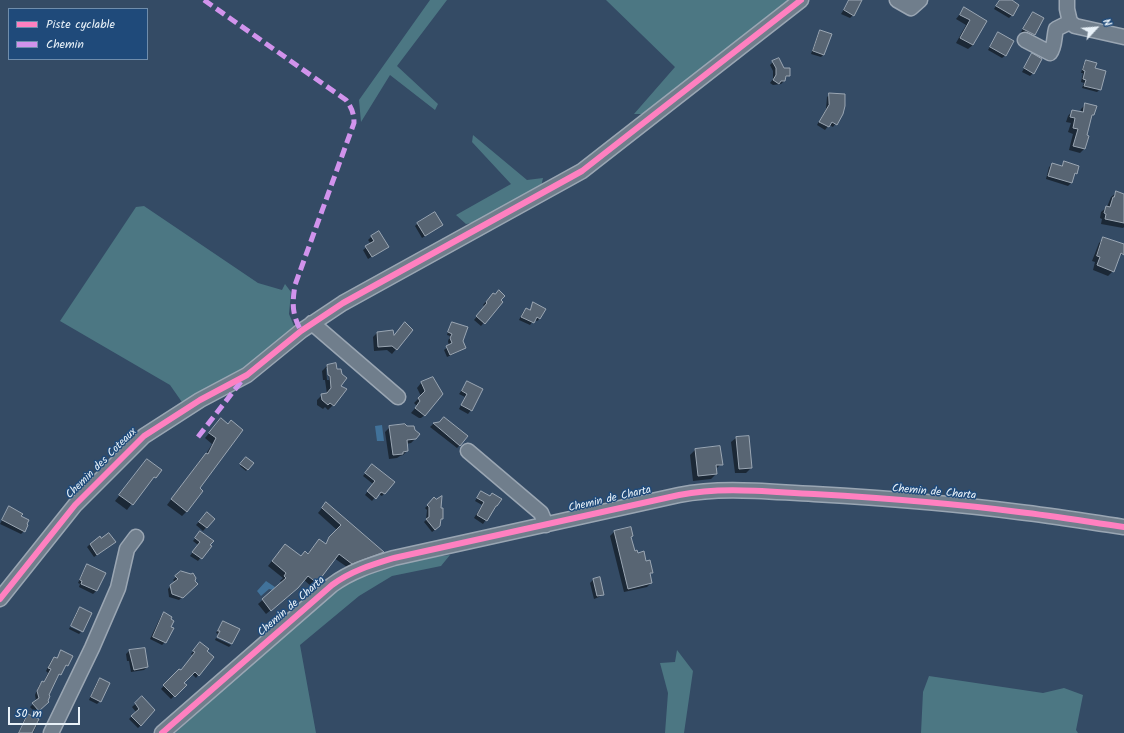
<!DOCTYPE html>
<html>
<head>
<meta charset="utf-8">
<style>
	body { margin:0 }
	#map { position:relative; width:1124px; height:733px; overflow:hidden; background:#344b65; font-family:Kalam,sans-serif }
	canvas { display:block }
	.legend { position:absolute; left:8px; top:8px; width:140px; height:52px; box-sizing:border-box; background:#1f4a7a; border:1px solid #6f8dac; margin:0; padding:5px 7px; list-style:none; font-size:12px; color:#e8f1f8 }
	.legend li { display:flex; align-items:center; gap:8px; height:20px }
	.legend b { width:20px; border:1px solid #6f8dac }
	.north { position:absolute; left:1076px; top:8px; width:40px; height:40px; -webkit-text-stroke:3px #1f4a7a; paint-order:stroke; rotate:64deg; font-size:11px; font-weight:700; line-height:16px; text-align:center; color:#e8f1f8 }
	.north::after { content:''; display:block; margin:auto; width:14px; height:18px; background:#e8f1f8; clip-path:polygon(50% 0,100% 100%,50% 72%,0 100%) }
	.scale { position:absolute; left:8px; top:707px; width:72px; height:18px; box-sizing:border-box; border:2px solid #e8f1f8; border-top:0; padding-left:5px; font-size:12px; line-height:14px; white-space:nowrap; color:#e8f1f8; -webkit-text-stroke:3px #1f4a7a; paint-order:stroke }
</style>
</head>
<body>
<div id="map">
<canvas width="1124" height="733"></canvas>
<ul class="legend">
<li><b style="height:5px;background:#ff80c0"></b>Piste cyclable</li>
<li><b style="height:5px;background:#d193ec"></b>Chemin</li>
</ul>
<div class="north">N</div>
<div class="scale">50 m</div>
</div>
<script>
const c = document.querySelector('canvas').getContext('2d');
c.lineJoin = 'round';
function fill(path, color) {
  c.fillStyle = color;
  c.fill(path, 'evenodd');
}
function stroke(path, color, width, dash) {
  c.strokeStyle = color;
  c.lineWidth = width;
  c.lineCap = dash ? 'butt' : 'round';
  c.setLineDash(dash || []);
  c.stroke(path);
}
function drawText(font, color, halo, rows, align = 'center') {
  c.font = font + ' Kalam,sans-serif';
  c.lineWidth = 3;
  c.setLineDash([]);
  c.textBaseline = 'middle';
  c.strokeStyle = halo;
  c.fillStyle = color;
  for (const [text, x, y, turn = 0] of rows) {
    c.save();
    c.translate(x, y);
    c.rotate((+turn || 0) * Math.PI / 180);
    c.textAlign = isNaN(turn) ? turn : align;
    if (halo) c.strokeText(text, 0, 0);
    c.fillText(text, 0, 0);
    c.restore();
  }
}
fill(new Path2D(`
	M430,0H447L397,66L438,104L435,110L390,75L361,122L359,100Z
	M606,0H790L646,114H634L675,67Z
	M473,135L527,180L543,178L541,187L484,221L466,224L456,215L511,184L472,142Z
	M144,206L258,283L282,290L285,284L291,292L289,314L295,328L236,376L184,405L170,385L60,321L136,207Z
	M450,555L441,566L392,576L359,596L300,645L316,733H175L341,584L402,561Z
	M677,650L693,671L684,733H665L668,693L660,663L675,662Z
	M929,676L1043,693L1064,688L1083,695L1076,730L1078,733H921L923,692Z`), '#4c7783');
fill(new Path2D(`
	M382,425L384,441H377L375,426Z
	M266,581L275,587L273,590L269,589L261,596L257,591Z`), '#41729a');
fill(new Path2D(`
	M850,0H859L853,15L850,18L841,14Z
	M1000,0H1010L1012,15L1009,18L994,9Z
	M964,9L986,21L973,45L968,49L956,43L966,25L956,19Z
	M1033,13L1043,19L1034,35L1031,38L1021,32Z
	M821,31L824,54L821,57L811,54L818,34Z
	M998,34L1006,55L1002,58L988,50Z
	M1030,58L1033,73L1030,76L1022,72Z
	M1086,61L1094,69L1100,89L1097,92L1082,88L1084,83L1081,82L1083,73H1081L1084,63Z
	M773,62L783,69L789,75L785,78L784,81L781,84L773,85L770,83L773,79V71L770,65Z
	M830,94L842,114L833,127L829,125L825,130L817,125L826,109L827,97Z
	M1086,104L1093,115L1090,118L1085,148L1080,153L1069,150L1073,134L1068,132L1071,123L1066,122L1068,116L1072,111L1080,112L1081,109Z
	M1064,162L1076,173L1073,176L1071,183L1068,186L1046,179L1049,167L1052,164L1060,167Z
	M1116,193L1124,195V227L1123,228L1101,224L1102,219L1100,218L1101,212L1107,207L1111,197Z
	M418,223L442,225L422,238L415,226Z
	M371,237L387,247L368,259L363,250L371,244L368,240Z
	M1104,238L1124,245L1122,254L1118,257L1113,271L1108,276L1093,270L1095,262L1092,261L1099,243Z
	M490,297L502,302L481,326L474,320L485,307L483,305Z
	M533,304L540,318L537,321L534,320L530,325L519,320L523,312L526,309L529,310Z
	M453,323L465,348L462,350L447,357L444,350L449,346L448,341L450,336L447,335L450,326Z
	M412,330L392,354L387,350L374,351L373,337L377,333L392,331L394,336Z
	M327,366L336,370L340,386L333,405L328,410L325,407L323,409L317,405V400L322,395L327,394L325,380H323L322,371ZM326,368H328L329,380H327Z
	M432,378L426,414L421,418H419L411,413L417,406L414,403L421,396L417,388L421,383Z
	M468,382L482,389L471,410L468,414L459,409L465,397L459,394Z
	M439,423L460,445L457,448L430,427L433,424Z
	M216,425H228L199,489L187,511L182,516L167,505L201,459L206,454L212,444L205,438Z
	M390,427L416,438L411,443L406,444L407,451L403,455L400,456L397,458L389,459L385,432Z
	M736,438L751,468L746,473H735L731,442Z
	M720,447L721,464L716,469V474L711,479L693,481L690,455L695,450Z
	M246,458L252,463L246,471L240,466Z
	M147,460L155,477L149,481L127,510L115,501Z
	M370,468L394,482L382,496L378,494L372,501L365,495L373,484L363,476Z
	M481,492L497,506L493,509L483,524L474,518L482,505L475,501Z
	M434,499L440,509L442,518L436,529L432,532L424,522L426,520L427,510L425,508Z
	M326,503L383,552L379,556L347,567L334,558L312,587L304,580L293,592L266,614L258,604L282,583L280,581L283,578L268,566L281,549L285,545L300,557L307,554L319,540L325,544L337,530L318,513Z
	M9,508L24,531L21,534L0,524L7,511Z
	M207,513L213,519L203,531L196,525Z
	M631,528L632,536L630,538L634,552L645,562L652,572L649,575L651,583L647,587L624,592L610,536L614,532Z
	M198,535L210,546L198,561L190,556L198,545L193,541Z
	M115,542L94,557L87,547L90,544Z
	M88,565L105,573L96,591L93,594L79,587L80,584L78,583L85,568Z
	M181,572L194,587L179,600L169,597L168,589L175,582L173,580Z
	M599,578L603,594L599,597L594,599L590,583L593,580Z
	M80,608L82,630L71,625L77,611Z
	M164,614L169,627L165,642L162,645L150,639L161,616Z
	M223,622L232,643L217,636L218,634L216,633Z
	M70,627L81,632L79,634L69,629Z
	M216,638L231,645L229,647L215,640Z
	M198,646V675L196,678L192,674L183,683L185,685L171,699L161,689L179,670L180,671L193,656L191,654Z
	M144,649L147,667L144,670L131,672L129,661H127L126,654L129,651Z
	M62,652L67,665L57,677L44,706L36,713L30,707L36,701L35,695L39,685L42,682L43,683L48,673L46,671L51,661L54,658L56,659Z
	M100,679V701L97,704L89,700L97,682Z
	M142,698L141,725L138,728L129,719L136,712L132,707Z
	M28,715L39,721L33,733H18L25,718Z`), '#0007');
const building = new Path2D(`
	M849,0H862L854,16L844,10Z
	M1000,0H1012L1019,5L1013,16L996,6Z
	M964,7L987,21L973,45L960,38L970,20L960,15Z
	M1033,12L1044,18L1035,35L1023,29Z
	M820,30L832,34L824,55L813,51Z
	M998,32L1014,41L1006,56L990,47Z
	M1032,53L1042,59L1034,74L1024,68Z
	M779,58L784,68H790V76H786L785,81H781L779,84L773,80L776,75V68L772,61Z
	M1086,60L1097,63L1095,68L1106,71L1101,90L1084,86L1086,80L1083,79L1085,71L1083,70Z
	M829,93L845,94V106L843,114L837,125L832,122L829,127L819,122L829,105Z
	M1085,103L1097,106L1094,115H1092L1087,135L1089,136L1085,149L1073,146L1078,129L1073,128L1075,118L1070,117L1072,110L1083,112Z
	M1064,161L1079,166L1077,174L1075,173L1072,183L1048,176L1052,163L1062,166Z
	M1116,191L1124,194V223L1105,219L1106,214L1104,213L1106,206L1110,207L1113,197H1114Z
	M435,212L443,225L425,236L417,223Z
	M379,231L389,247L372,257L365,246L374,241L371,236Z
	M1103,237L1124,244V255L1121,253L1114,272L1097,265L1100,257L1097,256Z
	M499,290L505,296L501,300L503,302L485,324L476,316L487,303L486,302L493,293L495,294Z
	M533,302L546,309L540,319L537,317L534,323L521,317L526,308L530,310Z
	M405,322L413,330L397,350L392,346L378,347L377,332L393,330L394,335Z
	M452,322L468,327L463,341L466,348L450,355L446,346L452,343L450,338L452,334L448,332Z
	M336,363L337,369H341L342,374L347,378L341,386L347,389L334,406L330,403L328,405L322,400L321,394L327,393L331,388L330,376L328,375L327,365Z
	M433,377L443,394L425,416L415,408L420,401L418,398L425,391L421,382Z
	M467,381L483,389L472,411L461,405L467,394L462,391Z
	M444,417L468,436L460,446L433,423L439,422Z
	M221,418L228,424L231,420L243,430L200,488L203,491L187,512L171,499L206,453L208,454L216,438L209,433Z
	M405,424L407,426H414L415,430L420,434L416,439L407,440L408,451L403,452V454L393,455L389,426Z
	M749,436L752,468L739,469L736,437Z
	M720,446L723,465H716L717,474L698,476L695,449Z
	M246,457L254,463L248,470L240,464Z
	M147,459L162,470L156,478L154,477L133,505L119,495Z
	M372,464L395,482L385,494L381,492L376,499L367,491L375,481L365,473Z
	M481,491L490,496L492,493L502,499L497,506H496L487,521L477,515L484,502L477,498Z
	M442,496L441,508H443V519H441L440,526L435,530L426,519L429,517V507L427,505L434,497L436,499Z
	M326,502L384,552L352,564L339,554L317,583L308,576L298,588L271,611L262,599L286,578L284,576L286,573L272,561L285,544L301,556L305,551L308,554L319,539L326,544L329,537L341,525L322,508Z
	M9,506L23,514L21,516L29,520L27,524L28,525L25,532L2,520Z
	M207,512L215,519L207,528L199,522Z
	M631,527L633,536L631,537L635,551L637,550L638,553L644,551L646,561L650,560L653,573H650L652,583L628,589L614,531Z
	M200,531L214,541L210,545L212,546L202,559L192,552L200,542L195,538Z
	M109,533L116,542L97,555L90,544L100,536L101,538Z
	M87,564L106,573L97,591L81,584L82,581L80,580Z
	M181,571L191,574L193,573L196,578L195,581L198,584L183,598L172,594L170,585L178,579L175,576Z
	M600,577L604,595L597,596L593,579Z
	M80,607L92,613L83,632L71,626Z
	M164,612L172,617L171,619L174,621L171,627L174,628L166,643L153,637Z
	M223,621L240,629L232,644L217,637L220,631H218Z
	M200,642L209,649L207,651L214,657L199,676L195,672L184,683L187,685L175,697L163,685L179,669L181,670L195,652L193,651Z
	M145,648L148,667L134,670L129,650Z
	M61,650L73,656L68,666L66,665L61,675L59,674L49,695L50,696L48,701L49,702L39,711L32,703L39,698L37,691L42,681L44,682L51,669L48,668L54,657L57,658Z
	M100,678L110,683L101,702L91,697Z
	M142,696L155,710L141,726L131,716L139,709L135,703Z
	M28,714L39,719L32,733H19Z`);
fill(building, '#586573');
stroke(building, '#9aa6b3', 1);
const minor = new Path2D(`
	M897,0L911,8L920,0
	M1067,0V9L1070,22L1075,26L1124,37
	M1025,40L1050,53C1055,47 1054,36 1056,29L1070,22
	M312,323L398,397
	M468,451L541,513L546,525
	M0,599L75,505L144,436L200,400L247,375L301,331L343,303L582,171L801,0
	M51,733L92,648L118,588L127,549L136,537
	M162,733L332,585C351,571 371,565 394,558L679,495C724,486 769,492 814,494C883,498 951,503 1019,512C1054,516 1089,522 1124,527`);
stroke(minor, '#9aa6b3', 17);
stroke(minor, '#707e8c', 14);
stroke(new Path2D(`
	M204,0L346,100C352,108 354,114 354,123L295,285C292,304 292,314 301,331
	M198,437L243,379`), '#d193ec', 5, [10, 5]);
stroke(new Path2D(`
	M0,599L75,505L144,436L200,400L247,375L301,331L343,303L582,171L801,0
	M162,733L332,585C351,571 371,565 394,558L679,495C724,486 769,492 814,494C883,498 951,503 1019,512C1054,516 1089,522 1124,527`), '#ff80c0', 6);
drawText('11px', '#e8f1f8', '#1f4a7a', [
	["Chemin des Coteaux",102,464,-45],
	["Chemin de Charta",934,493,5],
	["Chemin de Charta",610,500,-13],
	["Chemin de Charta",292,607,-41]
]);
</script>
</body>
</html>
